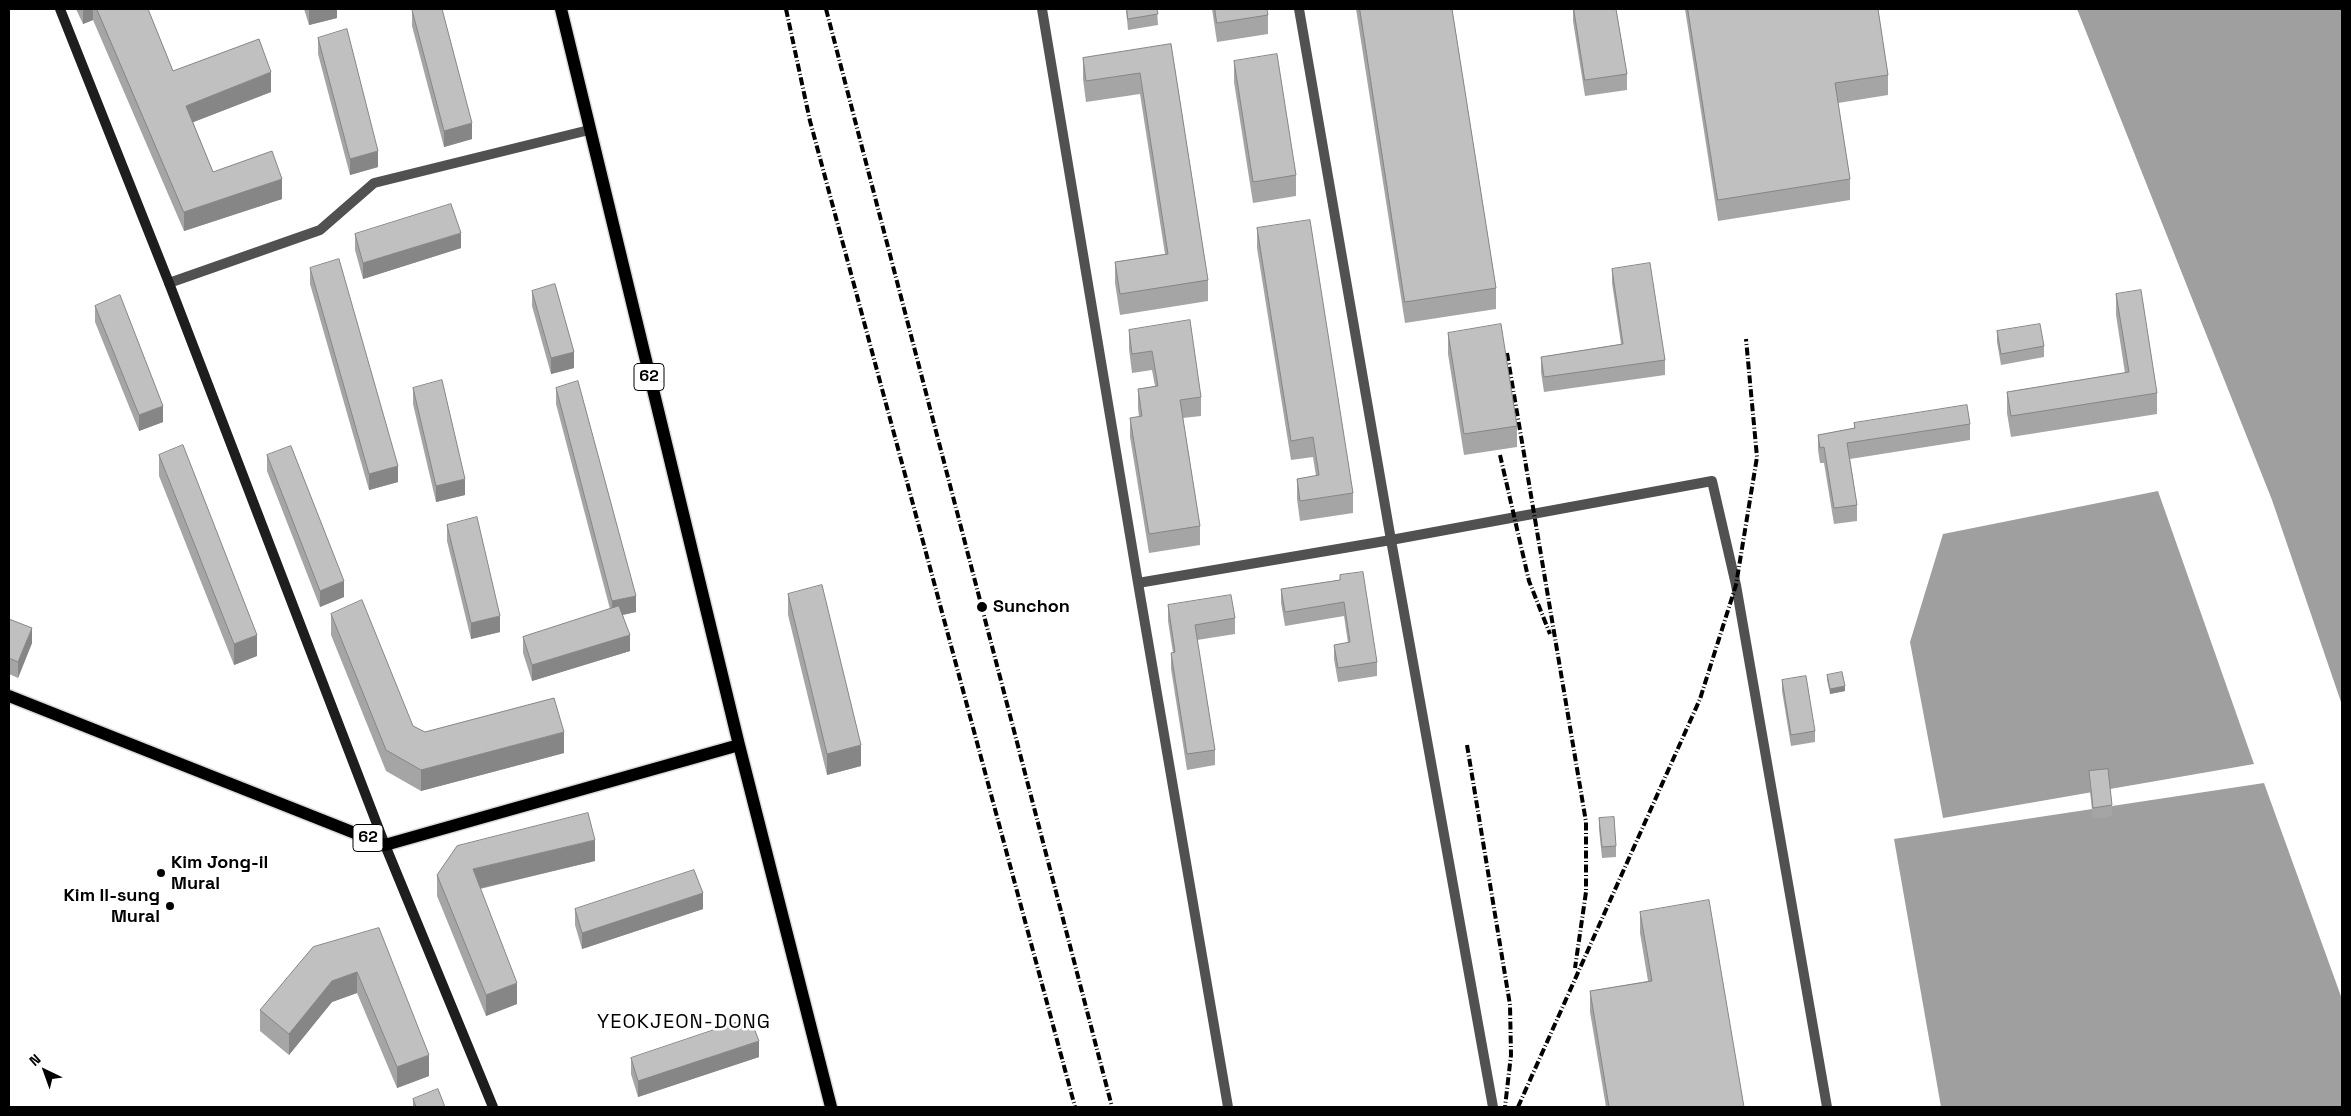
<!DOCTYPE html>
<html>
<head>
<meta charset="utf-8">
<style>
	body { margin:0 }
	#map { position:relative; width:2351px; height:1116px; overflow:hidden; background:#fff; font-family:"Space Grotesk",sans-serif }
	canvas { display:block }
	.frame { position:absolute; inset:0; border:10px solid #000; pointer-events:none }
	.north { position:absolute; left:20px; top:1046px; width:50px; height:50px; -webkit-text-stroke:4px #fff; paint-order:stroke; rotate:318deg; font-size:14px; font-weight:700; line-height:20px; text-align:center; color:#000 }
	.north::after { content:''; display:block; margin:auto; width:18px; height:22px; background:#000; clip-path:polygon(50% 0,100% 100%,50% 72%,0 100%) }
</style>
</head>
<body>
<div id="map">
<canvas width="2351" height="1116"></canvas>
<div class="frame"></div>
<div class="north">N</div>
</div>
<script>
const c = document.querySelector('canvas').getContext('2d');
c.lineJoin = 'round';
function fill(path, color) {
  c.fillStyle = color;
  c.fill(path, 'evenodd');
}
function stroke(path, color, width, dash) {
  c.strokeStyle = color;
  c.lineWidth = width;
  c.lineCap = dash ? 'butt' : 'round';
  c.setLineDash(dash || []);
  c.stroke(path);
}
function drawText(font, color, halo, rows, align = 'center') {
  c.font = font + ' "Space Grotesk",sans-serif';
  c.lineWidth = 5;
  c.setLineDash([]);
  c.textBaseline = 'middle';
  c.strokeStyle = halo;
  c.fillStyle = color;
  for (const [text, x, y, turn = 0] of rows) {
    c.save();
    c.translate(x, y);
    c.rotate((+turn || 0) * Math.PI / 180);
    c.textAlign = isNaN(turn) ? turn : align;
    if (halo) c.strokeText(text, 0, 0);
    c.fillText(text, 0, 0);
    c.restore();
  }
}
fill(new Path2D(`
	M2077,9H2342V705L2272,500Z
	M2158,491L2254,764L1943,818L1910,642L1943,534Z
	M2264,783L2342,999V1107H1941L1894,839Z`), '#9f9f9f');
const primary = new Path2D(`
	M561,9L739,745L831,1107
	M9,696L385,845L739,745`);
stroke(primary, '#dbdbdb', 15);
stroke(new Path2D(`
	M1042,9L1138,583
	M1299,9L1391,540L1493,1107
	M1228,1107L1138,583L1391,540L1712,481L1736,585L1827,1107`), '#515151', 10);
stroke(new Path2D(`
	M169,283L320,230L374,183L589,130`), '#515151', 10);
stroke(new Path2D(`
	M60,9L169,283L385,845L493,1107`), '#1e1e1e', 10);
stroke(primary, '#000', 12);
stroke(new Path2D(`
	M786,9L810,121L1075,1107
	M826,9L1112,1107
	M1507,353L1586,822V892L1575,968
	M1500,455L1529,581L1550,634
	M1467,745L1510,1005L1511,1055L1505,1107
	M1518,1107L1700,699L1736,585L1757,457L1746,339`), '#000', 4, [8, 2.5, 1, 2.5]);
fill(new Path2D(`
	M76,9H148L173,71L271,92L193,122L213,172L282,199L184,231L93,20L83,24Z
	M304,9H337V18L309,25Z
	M1126,9H1157L1158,25L1128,30Z
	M1212,9H1267L1268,15V34L1217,42Z
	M1356,9H1452L1496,288V309L1405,323Z
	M1573,9H1616L1627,74V90L1585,96L1573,21Z
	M1685,9H1878L1888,75V95L1838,103L1850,179V200L1718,221Z
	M412,10L472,139L444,147L412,26Z
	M318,38L378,167L350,175L318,54Z
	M1171,44L1208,280V301L1120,315L1115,283V262L1165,254L1140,94L1086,102L1083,79V58Z
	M1234,61L1296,175V196L1253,203L1234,82Z
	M1257,228L1353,493V513L1300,521L1297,499V479L1316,476L1313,457L1291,460L1257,248Z
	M355,234L461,248L363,279L355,250Z
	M310,268L398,482L369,490L310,284Z
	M1612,269L1665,360V375L1544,392L1541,372V357L1621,344L1612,283Z
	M532,291L574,368L551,374L532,306Z
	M2116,294L2157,393V414L2011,437L2007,413V392L2125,373L2116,315Z
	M95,306L163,422L139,431L95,322Z
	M1129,330L1201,397V416L1183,418L1200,526V545L1149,553L1130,437V418L1139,417L1138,408V389L1155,386L1152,370L1132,373L1129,349Z
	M1997,331L2044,346V357L2001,365L1997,342Z
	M1448,333L1517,426V447L1464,455L1448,354Z
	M413,388L465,495L436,502L413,404Z
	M556,388L636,612L623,615L630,651L532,681L523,653V637L610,609L556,404Z
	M1854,423L1970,424V440L1850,459L1857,505V521L1834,524L1824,463H1820L1818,450V435L1854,428Z
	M159,455L257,656L234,665L159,476Z
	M267,455L344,597L320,607L267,471Z
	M447,525L500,632L471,639L447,541Z
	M1340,575L1377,662V676L1338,682L1334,659V645L1348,643L1344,616L1285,626L1281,603V589L1340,580Z
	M788,594L861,766L827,775L788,615Z
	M1168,605L1235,618V634L1197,640L1215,750V765L1187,770L1171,669V653H1173L1168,621Z
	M331,614L413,726L425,732L564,753L421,791L386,771L331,635Z
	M9,619L32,643L18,678L9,674Z
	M1827,675L1845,691L1830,694L1827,680Z
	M1782,680L1815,731V742L1791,746L1782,691Z
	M2089,771L2112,805V816L2093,819L2089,782Z
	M1599,818L1616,846V857L1602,858L1599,829Z
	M595,861L480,889L517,1004L486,1016L437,896V875Z
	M575,909H703L582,949L575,925Z
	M1640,912L1744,1107H1606L1590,1012V991L1648,981L1640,933Z
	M379,928L429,1076L397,1088L357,993L332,1002L289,1055L260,1031V1010Z
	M759,1057L638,1097L631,1074V1058Z
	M413,1099L445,1107H413Z`), '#a5a5a5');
fill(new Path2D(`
	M83,9H93V20L83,24Z
	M309,9H337V18L309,25Z
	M271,72V92L186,125V106Z
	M472,123V139L444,147V131Z
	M378,151V167L350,175V159Z
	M282,179V199L184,231V212Z
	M461,233V248L363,279V263Z
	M574,352V368L551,374V358Z
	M163,406V422L139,431V415Z
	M398,466V482L369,490V474Z
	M465,479V495L436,502V486Z
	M344,581V597L320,607V591Z
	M636,596V612L612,617V601Z
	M500,616V632L471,639V623Z
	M32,628V643L18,678V662Z
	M257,635V656L234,665V644Z
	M630,635V651L532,681V665Z
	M1845,686V691L1830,694V689Z
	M564,732V753L421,791V770Z
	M861,745V766L827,775V754Z
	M595,840V861L473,890V869Z
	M703,893V909L582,949V933Z
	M357,972V993L332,1002L289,1055V1034L332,981Z
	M517,983V1004L486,1016V995Z
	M759,1041V1057L638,1097V1081Z
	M429,1055V1076L397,1088V1067Z`), '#868686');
const building = new Path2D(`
	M97,9H148L173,71L259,39L271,72L186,106L213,172L272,151L282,179L184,212Z
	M415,9H442L472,123L444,131L412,10Z
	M1127,9H1157L1158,14L1128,19Z
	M1215,9H1267L1268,15L1217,23Z
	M1360,9H1452L1496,288L1405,302Z
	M1574,9H1616L1627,74L1585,80Z
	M1688,9H1878L1888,75L1835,83L1850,179L1718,200Z
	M347,29L378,151L350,159L318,38Z
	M1171,44L1208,280L1120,294L1115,262L1168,254L1140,73L1086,81L1083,58Z
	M1277,54L1296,175L1253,182L1234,61Z
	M451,204L461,233L363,263L355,234Z
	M1310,220L1353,493L1300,501L1297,479L1319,475L1313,437L1291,441L1257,228Z
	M339,259L398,466L369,474L310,268Z
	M1650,263L1665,360L1544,377L1541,357L1623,344L1612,269Z
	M555,284L574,352L551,358L532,291Z
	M2141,290L2157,393L2011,416L2007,392L2129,372L2116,294Z
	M120,295L163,406L139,415L95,306Z
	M1190,320L1201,397L1180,400L1200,526L1149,534L1130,418L1142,416L1138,389L1158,386L1152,351L1132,354L1129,330Z
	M1501,324L1517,426L1464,434L1448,333Z
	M2040,324L2044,346L2001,354L1997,331Z
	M442,380L465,479L436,486L413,388Z
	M578,381L636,596L612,601L556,388Z
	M1967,405L1970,424L1847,443L1857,505L1834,508L1824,447L1820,448L1818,435L1855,428L1854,423Z
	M183,445L257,635L234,644L159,455Z
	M291,446L344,581L320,591L267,455Z
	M477,517L500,616L471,623L447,525Z
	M1363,572L1377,662L1338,668L1334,645L1350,642L1344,602L1285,612L1281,589L1340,580V575Z
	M822,585L861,745L827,754L788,594Z
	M1231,595L1235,618L1195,625L1215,750L1187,754L1171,653L1175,652L1168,605Z
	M362,600L413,726L425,732L554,698L564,732L421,770L386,750L331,614Z
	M619,606L630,635L532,665L523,637Z
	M9,619L32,628L18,662L9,658Z
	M1842,672L1845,686L1830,689L1827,675Z
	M1806,676L1815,731L1791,735L1782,680Z
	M2108,769L2112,805L2093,808L2089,771Z
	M588,813L595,840L473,869L517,983L486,995L437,875L457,846Z
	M1614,817L1616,846L1602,847L1599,818Z
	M694,870L703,893L582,933L575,909Z
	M1709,900L1744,1107H1609L1590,991L1652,981L1640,912Z
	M379,928L429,1055L397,1067L357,972L332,981L289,1034L260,1010L313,947Z
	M750,1018L759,1041L638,1081L631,1058Z
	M438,1089L445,1107H416L413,1099Z`);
fill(building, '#c0c0c0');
stroke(building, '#868686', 1);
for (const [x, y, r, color] of [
	[982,607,6,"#000"],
	[161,873,5,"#000"],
	[170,906,5,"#000"]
]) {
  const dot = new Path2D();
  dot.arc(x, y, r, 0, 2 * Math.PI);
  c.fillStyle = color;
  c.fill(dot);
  stroke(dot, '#fff', 2);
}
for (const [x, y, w] of [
	[649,377,30],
	[368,838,30]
]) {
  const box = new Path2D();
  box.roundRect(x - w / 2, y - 13.5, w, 27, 4);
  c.fillStyle = '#fff';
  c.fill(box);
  stroke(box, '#000', 1);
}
drawText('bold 16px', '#000', null, [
	["62",649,377],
	["62",368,838]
]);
drawText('bold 18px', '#000', '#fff', [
	["Sunchon",993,607],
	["Kim Jong-il",171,863],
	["Mural",171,884],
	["Kim Il-sung",160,896,"right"],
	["Mural",160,917,"right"]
], 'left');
c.letterSpacing = '1px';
drawText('20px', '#000', '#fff', [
	["YEOKJEON-DONG",684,1023]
]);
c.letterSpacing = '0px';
</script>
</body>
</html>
